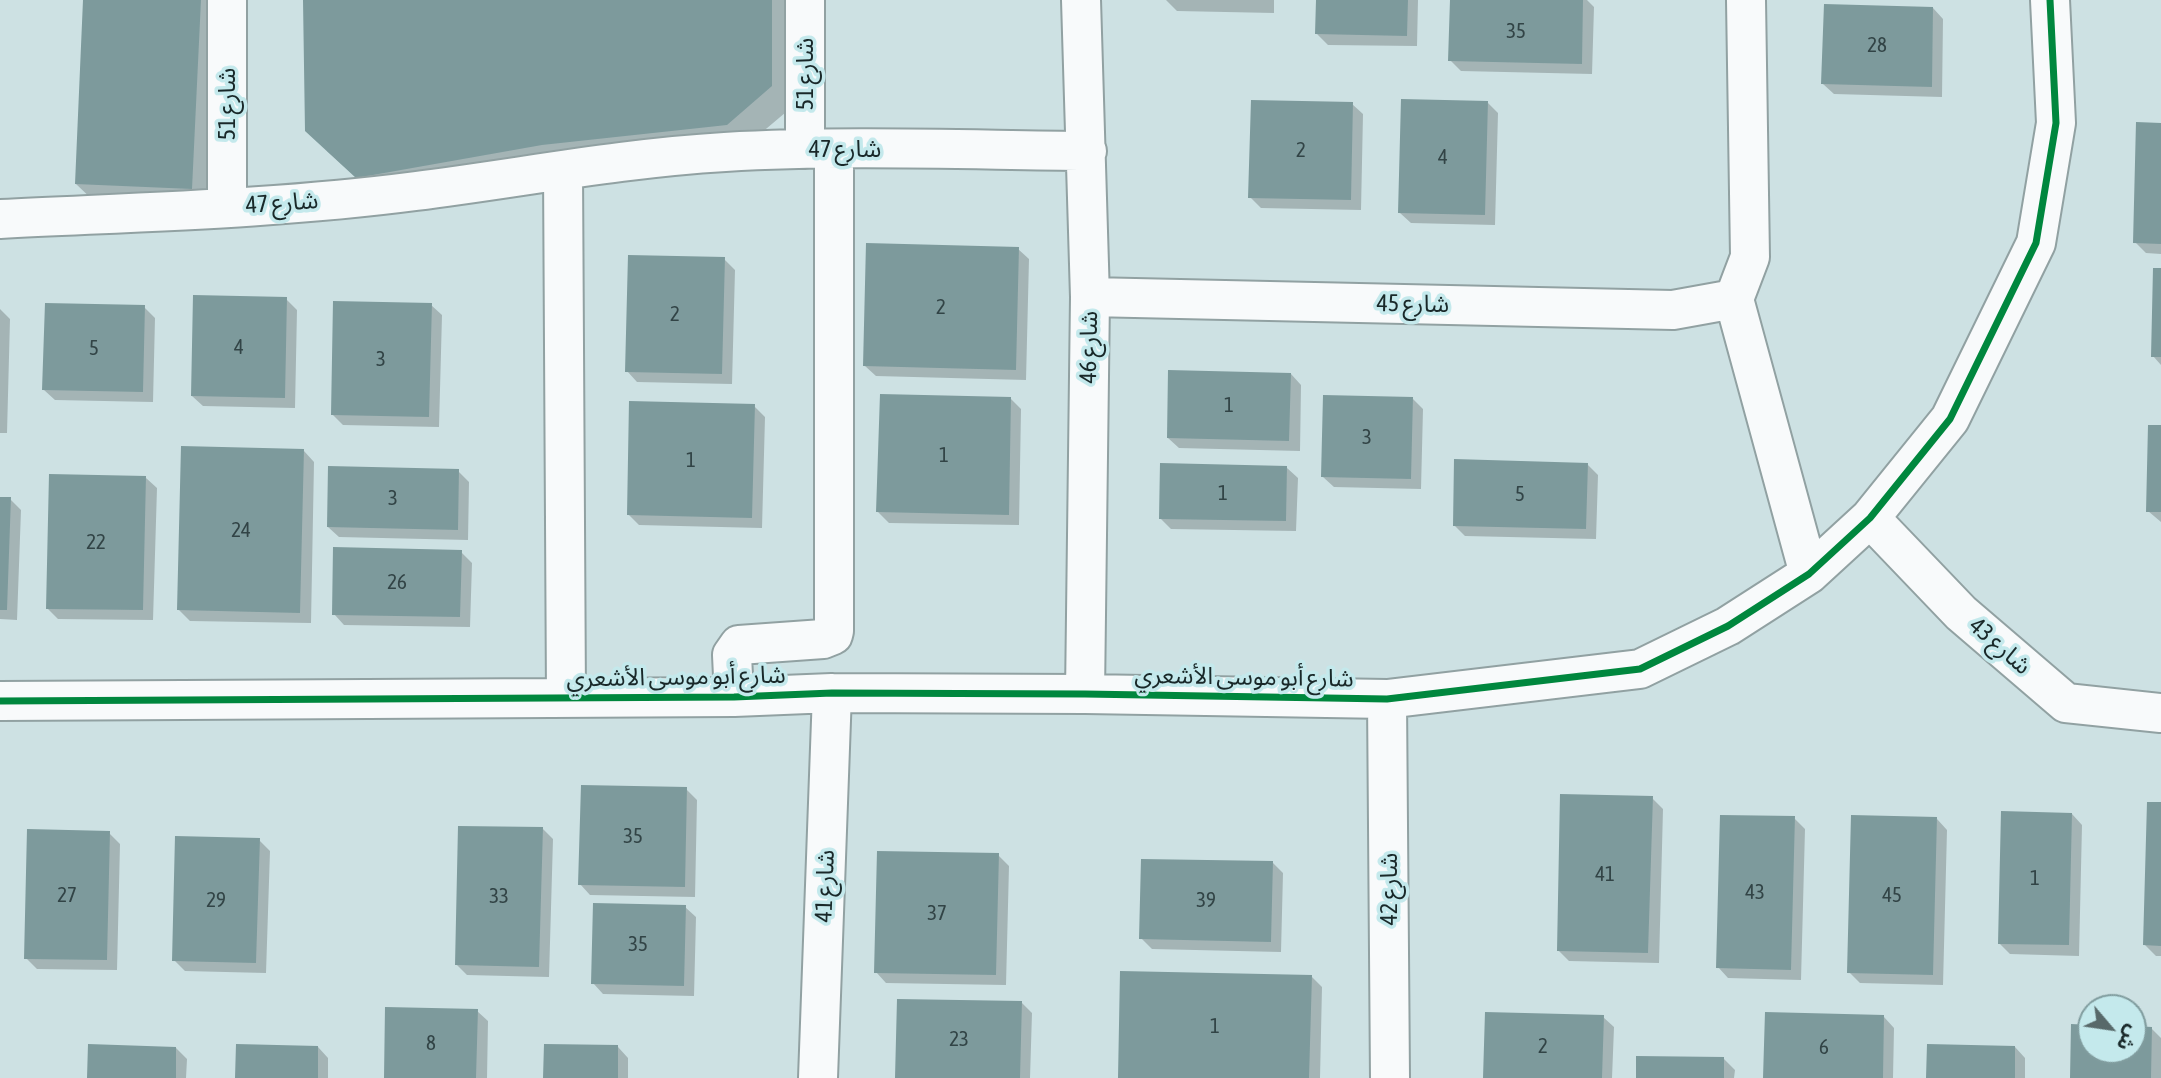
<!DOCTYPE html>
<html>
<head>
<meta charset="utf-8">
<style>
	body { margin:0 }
	#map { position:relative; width:2161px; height:1078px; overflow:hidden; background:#cde1e3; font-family:"Asap Condensed","Noto Sans Arabic",sans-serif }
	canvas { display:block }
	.north { position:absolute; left:2077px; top:994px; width:70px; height:70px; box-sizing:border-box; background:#c4e9ec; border:2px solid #809c9e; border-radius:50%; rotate:119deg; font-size:19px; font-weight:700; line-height:28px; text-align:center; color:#192829 }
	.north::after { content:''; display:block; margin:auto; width:24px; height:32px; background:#58696a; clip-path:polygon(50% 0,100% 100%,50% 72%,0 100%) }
</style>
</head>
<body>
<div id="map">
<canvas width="2161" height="1078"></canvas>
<div class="north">ش</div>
</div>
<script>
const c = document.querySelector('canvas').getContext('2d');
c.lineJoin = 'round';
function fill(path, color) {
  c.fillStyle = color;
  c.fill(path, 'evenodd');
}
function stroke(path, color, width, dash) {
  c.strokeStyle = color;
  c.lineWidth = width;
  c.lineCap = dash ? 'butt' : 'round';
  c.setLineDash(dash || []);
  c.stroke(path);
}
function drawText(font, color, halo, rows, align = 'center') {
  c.font = font + ' "Asap Condensed","Noto Sans Arabic",sans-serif';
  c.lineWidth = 7;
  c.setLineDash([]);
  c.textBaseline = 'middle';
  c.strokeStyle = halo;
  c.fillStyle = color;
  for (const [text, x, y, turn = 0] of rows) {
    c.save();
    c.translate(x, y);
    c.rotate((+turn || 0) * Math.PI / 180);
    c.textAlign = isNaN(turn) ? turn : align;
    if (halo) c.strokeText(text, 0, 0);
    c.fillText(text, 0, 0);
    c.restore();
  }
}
fill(new Path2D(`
	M84,0H221L212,209L97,204L76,184Z
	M305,0H792V107L747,145L378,197L327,151Z
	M1166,0H1274V13L1177,11Z
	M1318,0H1418L1417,46L1328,45L1317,34Z
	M1451,0H1587L1594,7L1592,74L1461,71L1450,60Z
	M1933,8L1943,19L1942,97L1834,94L1823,84Z
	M1488,103L1498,113L1495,225L1411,223L1400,213Z
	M1352,104L1363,114L1361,210L1261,208L1250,197Z
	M2161,124V254L2146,253L2135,242Z
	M1018,249L1029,259L1026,380L876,376L865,366Z
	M724,259L735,270L732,384L637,382L627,371Z
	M2161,270V365L2153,356Z
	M286,299L297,310L295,408L203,406L192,396Z
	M431,305L442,315L439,427L343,425L332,414Z
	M144,307L155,318L153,402L55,400L44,390Z
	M0,309L10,319L7,433H0Z
	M1291,374L1301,385L1300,451L1179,448L1168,438Z
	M1010,398L1021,409L1019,525L889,523L878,512Z
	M1413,399L1423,409L1421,489L1334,487L1323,477Z
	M754,406L765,417L762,528L639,525L628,514Z
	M2161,427V522L2148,511Z
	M304,451L314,462L311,623L190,621L179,610Z
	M1587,464L1598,475L1596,539L1465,536L1454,525Z
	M1287,468L1298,478L1296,531L1171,529L1160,518Z
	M458,471L469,482L468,540L339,537L328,527Z
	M146,478L157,488L153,620L58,619L47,608Z
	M0,499H10L21,510L17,620L0,619Z
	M461,552L472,563L470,627L344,625L334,614Z
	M686,789L697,800L695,897L590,895L580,884Z
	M1652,798L1663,809L1659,963L1569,961L1558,950Z
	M2161,804V956H2156L2145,945Z
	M2072,814L2082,825L2079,956L2010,954L2000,944Z
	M1794,818L1805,829L1801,980L1728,978L1718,967Z
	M1937,819L1947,830L1943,985L1860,983L1849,972Z
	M542,828L553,839L549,977L467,975L456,964Z
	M109,833L120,844L117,970L37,969L26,958Z
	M259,840L270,851L266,973L185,971L174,960Z
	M998,855L1009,866L1006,985L886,983L876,972Z
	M1273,863L1283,873L1281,952L1152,949L1141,938Z
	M685,907L696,917L694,996L603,994L593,983Z
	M1311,976L1322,987L1320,1078H1120Z
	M1021,1002L1032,1013L1030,1078H898Z
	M477,1011L488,1021L487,1078H385Z
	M1603,1017L1614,1027L1612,1078H1485Z
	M1884,1017L1894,1028L1893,1078H1765Z
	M2091,1027V1050H2133V1028H2151L2161,1038V1078H2072Z
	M318,1047L328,1058V1078H237Z
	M618,1047L628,1058V1078H545Z
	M2015,1047L2025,1058V1078H1928Z
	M176,1048L187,1059L186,1078H89Z
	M1724,1059L1735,1070L1734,1078H1637Z`), '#0003');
fill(new Path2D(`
	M83,0H201L192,189L75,184Z
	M303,0H772V86L727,125L542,145L356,178L305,131Z
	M1316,0H1408L1407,36L1315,34Z
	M1450,0H1583L1582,64L1448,61Z
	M1824,4L1933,7L1932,87L1821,84Z
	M1401,99L1488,101L1485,215L1398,213Z
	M1251,100L1353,102L1351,200L1248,198Z
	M2136,122L2161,123V244L2133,243Z
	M866,243L1019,247L1016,370L863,366Z
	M628,255L725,257L722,374L625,372Z
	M2153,268H2161V357H2151Z
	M193,295L287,297L285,398L191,396Z
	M333,301L432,303L429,417L331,415Z
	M45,303L145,305L143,392L42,390Z
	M1168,370L1291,373L1289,441L1167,438Z
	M880,394L1011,397L1009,515L876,512Z
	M1323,395L1413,397L1411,479L1321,477Z
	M629,401L755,404L752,518L627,515Z
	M2148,425H2161V512H2146Z
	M181,446L304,449L300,613L177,610Z
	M1454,459L1588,463L1586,529L1453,526Z
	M1160,463L1287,466L1286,521L1159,519Z
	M328,466L459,469L458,530L327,527Z
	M49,474L146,476L143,610L46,609Z
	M0,497H11L7,610H0Z
	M333,547L462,550L460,617L332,615Z
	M581,785L687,787L685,887L578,885Z
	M1560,794L1653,796L1648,953L1557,951Z
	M2147,802H2161V946L2143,945Z
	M2001,811L2072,813L2069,945L1998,944Z
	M1720,815L1795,816L1791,970L1716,968Z
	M1851,815L1937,817L1933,975L1847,973Z
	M458,826L543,827L539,967L455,965Z
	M27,829L110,831L107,960L24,959Z
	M175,836L260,838L256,963L172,961Z
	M877,851L999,853L996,975L874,973Z
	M1141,859L1273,861L1271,942L1139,939Z
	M593,903L686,905L684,986L591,984Z
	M1120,971L1312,975L1309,1078H1118Z
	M897,999L1022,1001L1020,1078H895Z
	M385,1007L478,1009L476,1078H384Z
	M1485,1012L1604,1015L1602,1078H1483Z
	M1765,1012L1884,1015L1883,1078H1763Z
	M2071,1024L2091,1025V1050H2133V1026L2152,1027L2151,1078H2070Z
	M88,1044L176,1047V1078H87Z
	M236,1044L318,1046V1078H235Z
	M544,1044L618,1045V1078H543Z
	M1927,1044L2015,1046V1078H1926Z
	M1636,1056L1724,1057V1078H1636Z`), '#7d9a9c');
const minor = new Path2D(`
	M805,0V149
	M1081,0L1090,297L1085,694
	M1746,0L1750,257L1734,299L1809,574
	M563,170L566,698
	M227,207V0
	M0,219C138,212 278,209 416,191C519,178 621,158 725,152C846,145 967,150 1087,151
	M1090,297L1673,310L1734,299
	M1870,518L1961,613L2066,703L2161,713
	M734,697L732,655L739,645L823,639L833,635L834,631V149
	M1387,699L1390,1078
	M0,701L734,697L832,693L1085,694L1387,699L1640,669L1728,626L1809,574L1870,518L1950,419L2036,243L2056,123L2050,0
	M818,1078L832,693`);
stroke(minor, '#91a1a2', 42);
stroke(minor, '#f8fafb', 38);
stroke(new Path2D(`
	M0,701L734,697L832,693L1085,694L1387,699L1640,669L1728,626L1809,574L1870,518L1950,419L2036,243L2056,123L2050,0`), '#00873e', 7);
drawText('21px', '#324446', null, [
	["35",1516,31],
	["28",1877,45],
	["2",1301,150],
	["4",1443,157],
	["2",941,307],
	["2",675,314],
	["4",239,347],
	["5",94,348],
	["3",381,359],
	["1",1229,405],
	["3",1367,437],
	["1",944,455],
	["1",691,460],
	["1",1223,493],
	["5",1520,494],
	["3",393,498],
	["24",241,530],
	["22",96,542],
	["26",397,582],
	["35",633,836],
	["41",1605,874],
	["1",2035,878],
	["43",1755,892],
	["27",67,895],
	["45",1892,895],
	["33",499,896],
	["29",216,900],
	["39",1206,900],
	["37",937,913],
	["35",638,944],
	["1",1215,1026],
	["23",959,1039],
	["8",431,1043],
	["2",1543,1046],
	["6",1824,1047]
]);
drawText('24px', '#192829', '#c4e9ec', [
	["شارع 51",805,74,-90],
	["شارع 51",227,104,-90],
	["شارع 47",845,149],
	["شارع 47",282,203,-4],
	["شارع 45",1413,304,1],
	["شارع 46",1089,347,-89],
	["شارع 43",2000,646,41],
	["شارع أبو موسى الأشعري",676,677,-1],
	["شارع أبو موسى الأشعري",1244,677,1],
	["شارع 41",825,886,-88],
	["شارع 42",1389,889,-90]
]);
</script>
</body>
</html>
